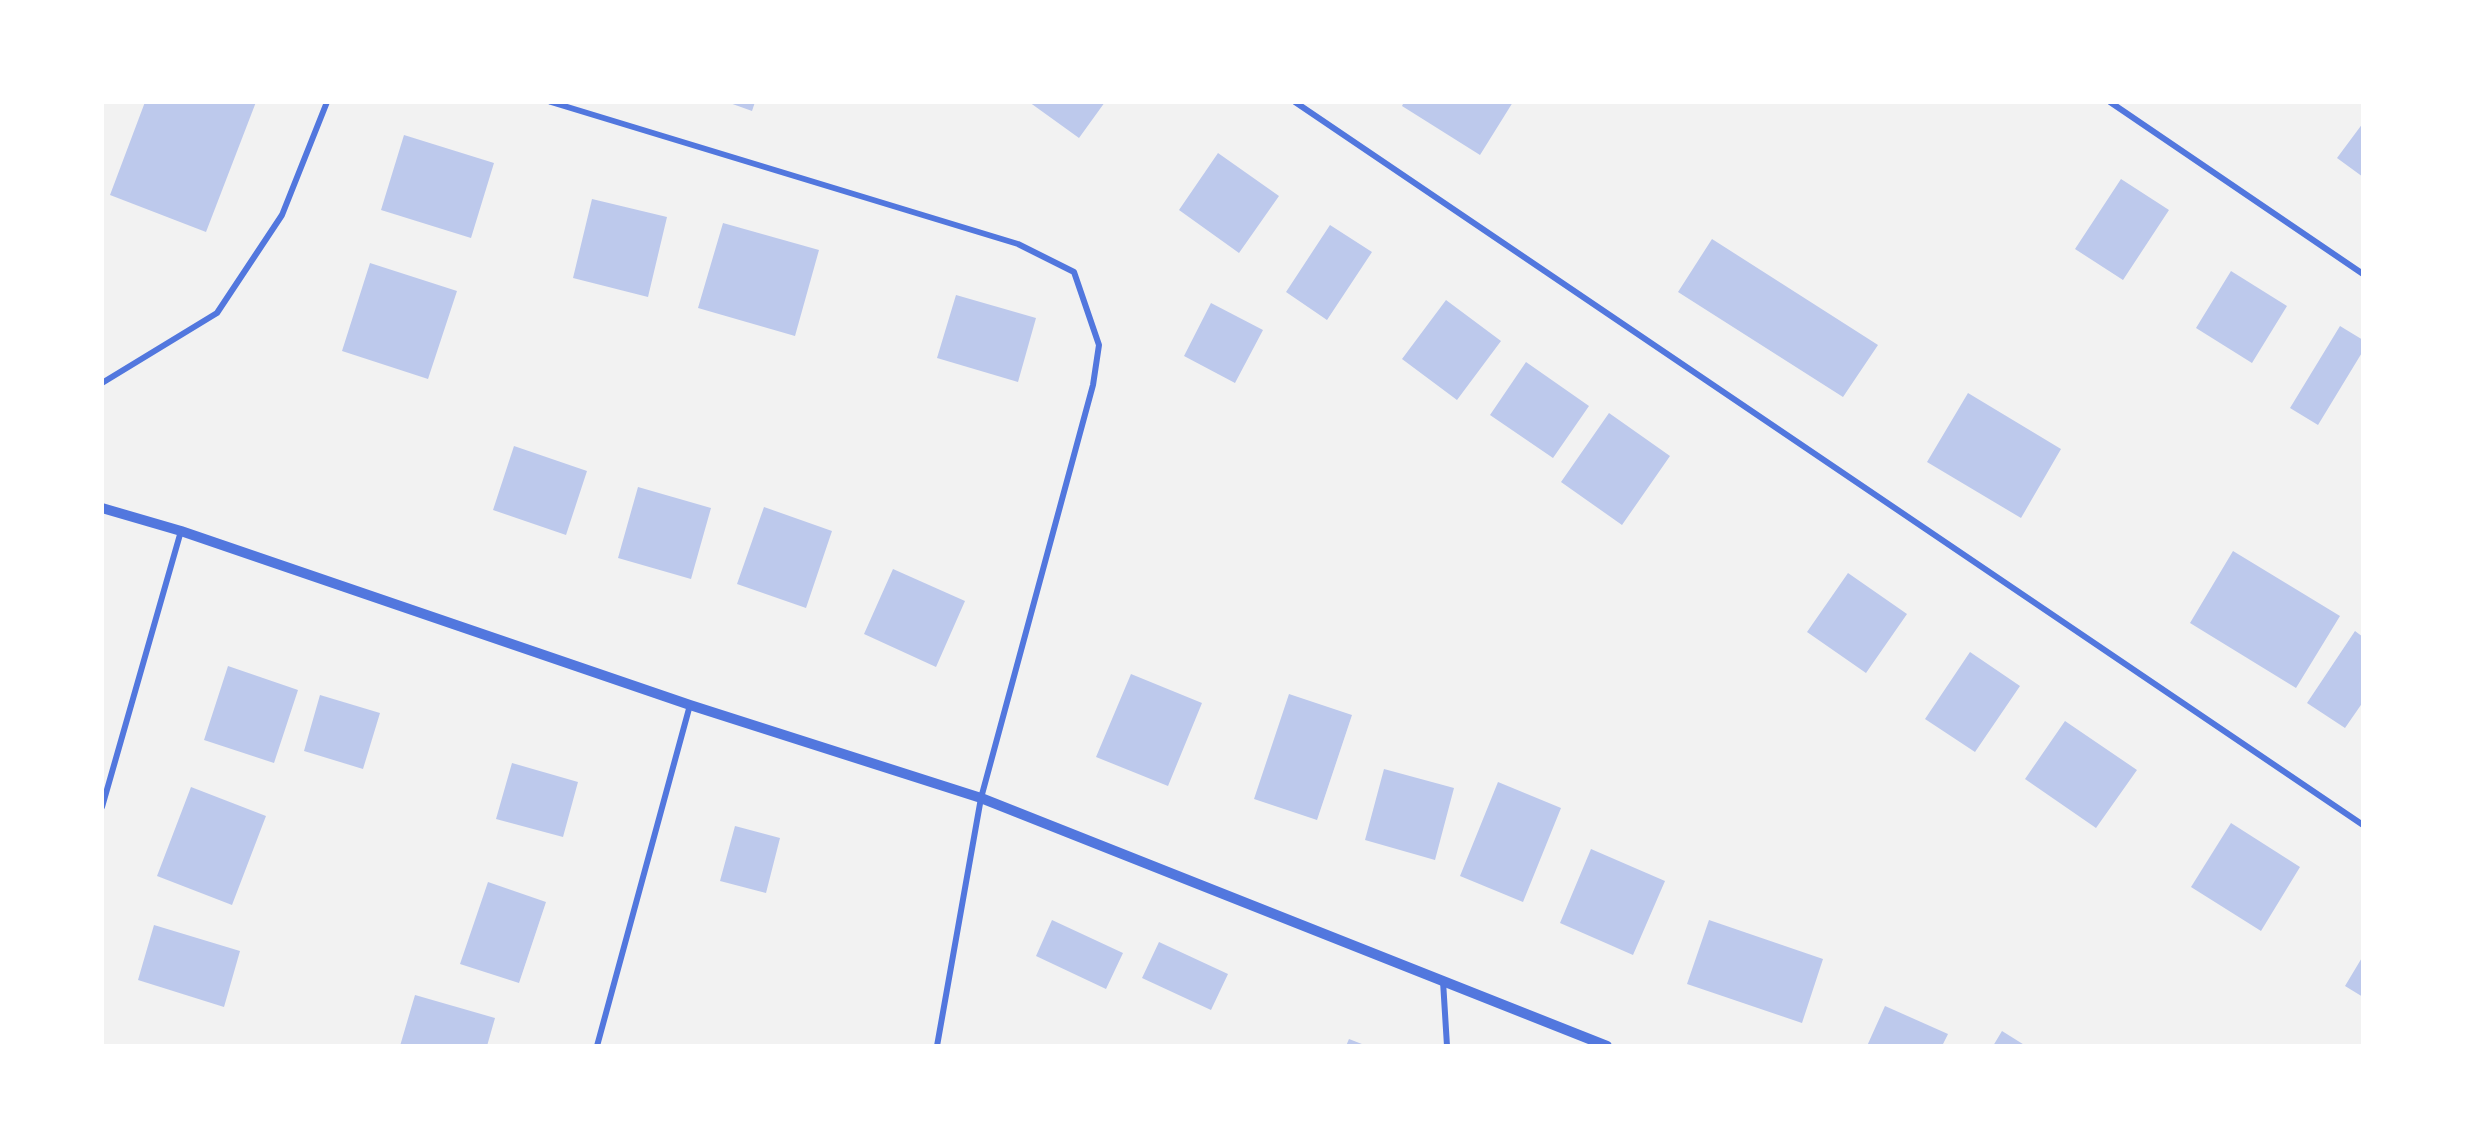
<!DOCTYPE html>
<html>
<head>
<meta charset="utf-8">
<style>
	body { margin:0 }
	#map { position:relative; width:2465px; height:1148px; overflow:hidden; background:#f2f2f2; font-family:"Crimson Pro",serif }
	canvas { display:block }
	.frame { position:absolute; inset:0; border:104px solid #fff; pointer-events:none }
</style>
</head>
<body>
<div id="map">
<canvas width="2465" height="1148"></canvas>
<div class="frame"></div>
</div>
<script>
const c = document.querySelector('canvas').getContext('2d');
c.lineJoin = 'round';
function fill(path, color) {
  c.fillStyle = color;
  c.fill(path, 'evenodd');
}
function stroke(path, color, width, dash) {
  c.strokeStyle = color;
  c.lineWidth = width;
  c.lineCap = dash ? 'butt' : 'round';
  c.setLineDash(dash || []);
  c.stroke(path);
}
fill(new Path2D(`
	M145,102H256L206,232L110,195Z
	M727,102H755L752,111Z
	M1029,102H1105L1079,138Z
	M1404,102H1513L1480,155L1402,106Z
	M2363,123V177L2337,158Z
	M404,135L494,163L471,238L381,210Z
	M1218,153L1279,196L1239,253L1179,210Z
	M2121,179L2169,210L2123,280L2075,249Z
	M592,199L667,217L648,297L573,278Z
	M723,223L819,250L795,336L698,308Z
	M1330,225L1372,252L1327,320L1286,292Z
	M1712,239L1878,345L1843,397L1678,292Z
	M370,263L457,291L428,379L342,351Z
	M2231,271L2287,306L2252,363L2196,328Z
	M956,295L1036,318L1018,382L937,358Z
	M1446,300L1501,341L1457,400L1402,359Z
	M1211,303L1263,330L1235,383L1184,356Z
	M2340,326L2363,340V351L2318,425L2290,408Z
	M1526,362L1589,406L1553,458L1490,415Z
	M1968,393L2061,449L2021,518L1927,462Z
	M1609,413L1670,456L1622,525L1561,482Z
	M514,446L587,471L566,535L493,510Z
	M638,487L711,508L691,579L618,558Z
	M764,507L832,531L806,608L737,584Z
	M2233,551L2340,616L2296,688L2190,623Z
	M893,569L965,601L936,667L864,634Z
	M1848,573L1907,614L1866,673L1807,632Z
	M2355,631L2363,637V702L2345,728L2307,703Z
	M1970,652L2020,686L1975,752L1925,719Z
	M228,666L298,690L274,763L204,740Z
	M1131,674L1202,703L1168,786L1096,757Z
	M1289,694L1352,715L1317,820L1254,799Z
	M320,695L380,713L363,769L304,751Z
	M2065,721L2137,770L2096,828L2025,779Z
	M512,763L578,782L563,837L496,819Z
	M1384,769L1454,788L1435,860L1365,840Z
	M1498,782L1561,808L1523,902L1460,876Z
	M191,787L266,816L232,905L157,876Z
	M2231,823L2300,867L2261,931L2191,887Z
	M735,826L780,838L766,893L720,881Z
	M1591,849L1665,881L1633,955L1560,923Z
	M488,882L546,902L519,983L460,964Z
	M1052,920L1123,953L1106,989L1036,956Z
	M1709,920L1823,959L1802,1023L1687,984Z
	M154,925L240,951L224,1007L138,980Z
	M1159,942L1228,974L1211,1010L1142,978Z
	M2363,956V997L2345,986Z
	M415,995L495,1018L487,1046H400Z
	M1885,1006L1948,1034L1942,1046H1867Z
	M2002,1031L2026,1046H1993Z
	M1349,1039L1367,1046H1346Z`), '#bdc9ec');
stroke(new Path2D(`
	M551,102L1018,244L1074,272L1099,345L1093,385L981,798L937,1046
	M1295,102L2363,825
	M2110,102L2363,274
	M102,383L217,313L282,215L327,102
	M102,807L181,531
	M1443,981L1447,1046
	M597,1046L690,705`), '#5277de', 6);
stroke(new Path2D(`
	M102,508L181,531L690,705L981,798L1607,1046`), '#5277de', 10);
</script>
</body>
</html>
